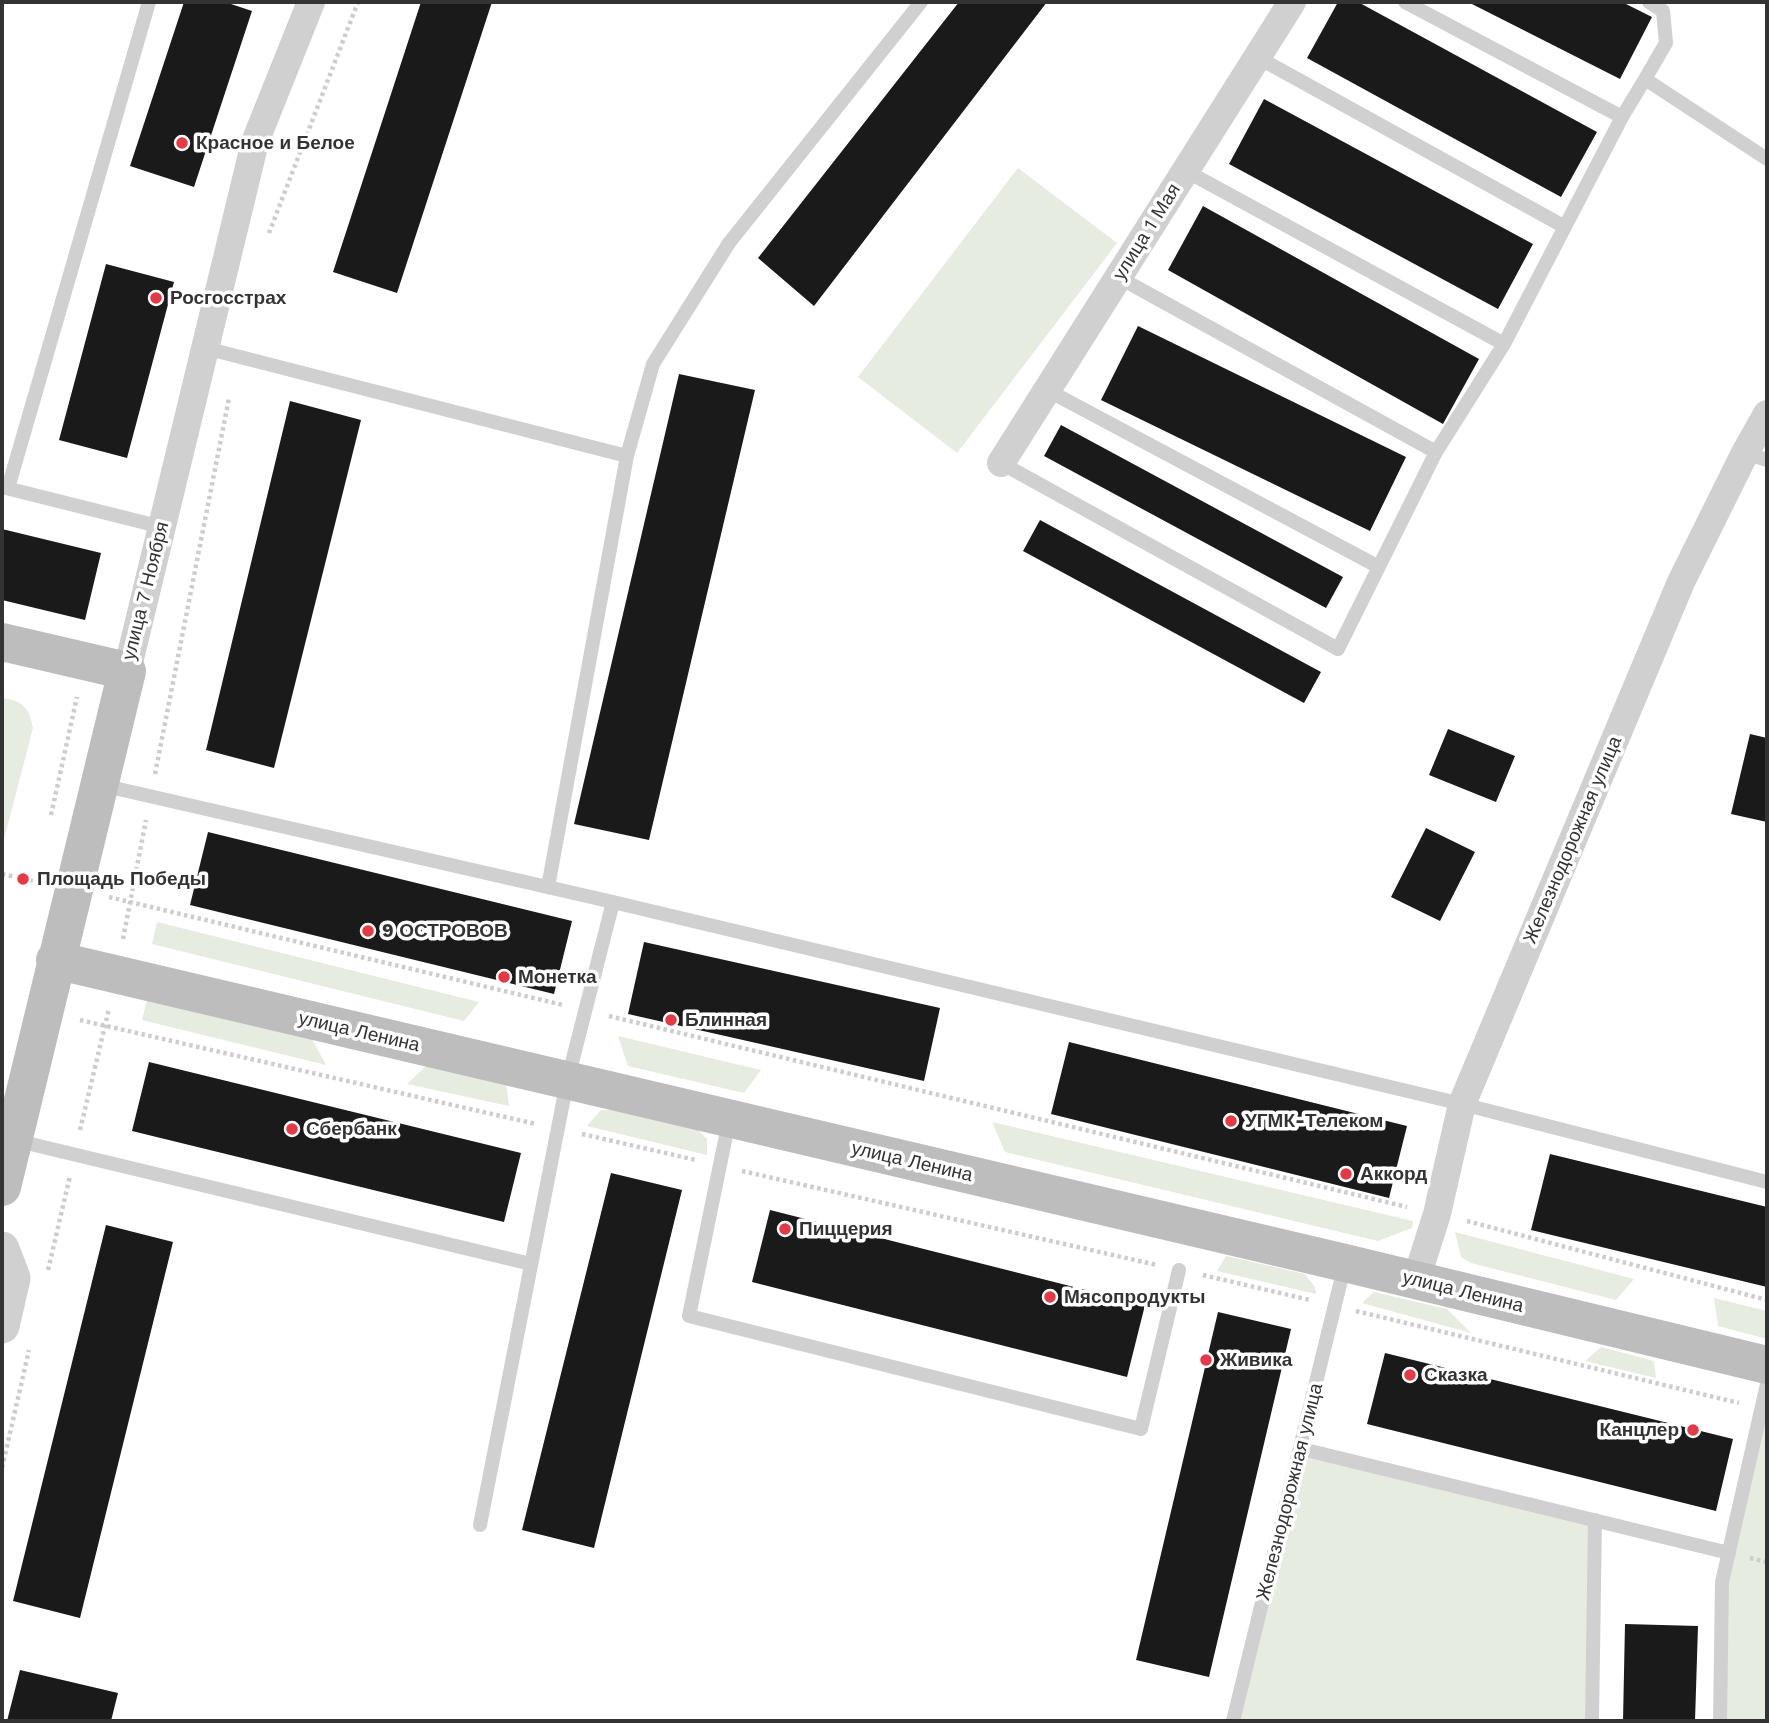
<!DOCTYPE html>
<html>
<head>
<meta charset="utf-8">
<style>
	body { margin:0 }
	#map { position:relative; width:1769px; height:1723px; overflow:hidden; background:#fff; font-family:"Work Sans",sans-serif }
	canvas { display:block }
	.frame { position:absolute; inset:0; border:4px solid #333; pointer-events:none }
</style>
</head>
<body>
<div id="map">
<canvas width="1769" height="1723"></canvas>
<div class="frame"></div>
</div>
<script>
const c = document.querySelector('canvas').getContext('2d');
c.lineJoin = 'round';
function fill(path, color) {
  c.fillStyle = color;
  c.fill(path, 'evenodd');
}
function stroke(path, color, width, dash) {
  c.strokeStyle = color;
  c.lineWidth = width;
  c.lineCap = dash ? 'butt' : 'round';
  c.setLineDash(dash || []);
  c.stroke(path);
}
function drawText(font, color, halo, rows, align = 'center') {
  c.font = font + ' "Work Sans",sans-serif';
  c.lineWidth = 7;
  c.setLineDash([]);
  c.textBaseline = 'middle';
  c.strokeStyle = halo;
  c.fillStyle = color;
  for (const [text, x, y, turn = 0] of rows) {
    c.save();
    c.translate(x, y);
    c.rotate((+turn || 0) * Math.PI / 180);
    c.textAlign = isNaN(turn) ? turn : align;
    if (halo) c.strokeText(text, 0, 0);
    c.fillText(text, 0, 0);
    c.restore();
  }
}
fill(new Path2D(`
	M1018,168L1117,243L957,453L858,377Z
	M2,698C23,701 29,707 33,728L2,847Z
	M157,922L479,1002L464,1021L152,944Z
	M147,1000L311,1037L326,1065L142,1020Z
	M618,1036L761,1070L744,1093L628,1066Z
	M427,1065L506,1082L509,1106L407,1084Z
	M601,1110H617L698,1130L707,1139V1155L587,1126Z
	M992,1122L1413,1221L1412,1228L1378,1241L1005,1152Z
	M1455,1232L1634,1279L1616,1300L1471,1263L1461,1257Z
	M1226,1256L1305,1274L1315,1287L1316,1294L1217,1271Z
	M1374,1292L1447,1309L1471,1333L1362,1303Z
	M1714,1298L1767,1311V1339L1718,1326Z
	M1601,1347L1654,1361L1656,1378L1585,1361Z
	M1767,1409V1721H1720L1722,1582Z
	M1302,1449L1595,1520L1592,1721H1233Z`), '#e6ecdf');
fill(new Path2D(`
	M184,2H225L252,11L194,187L130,166Z
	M421,2H492L397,293L333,272Z
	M959,2H1047L814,306L758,258Z
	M1338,2H1358L1597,132L1561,197L1307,58Z
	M1468,2H1622L1652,17L1620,79Z
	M1264,99L1533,244L1498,309L1229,164Z
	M1203,206L1479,359L1443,424L1168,270Z
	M106,264L174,282L127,458L59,440Z
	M1138,326L1406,457L1370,531L1101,400Z
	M679,374L755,390L649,840L574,824Z
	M290,401L361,420L274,768L206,750Z
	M1061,425L1343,577L1326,608L1044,456Z
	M1040,520L1321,672L1304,703L1023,551Z
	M2,529L101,553L85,620L2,600Z
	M1448,729L1515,756L1496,802L1429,775Z
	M1750,734L1767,738V822L1731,814Z
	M1426,828L1475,852L1440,921L1391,897Z
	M208,832L572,921L554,994L190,905Z
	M644,942L940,1008L924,1081L628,1014Z
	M1069,1042L1407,1126L1389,1198L1051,1114Z
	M149,1062L521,1153L504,1222L132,1131Z
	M1550,1154L1767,1207V1287L1531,1230Z
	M611,1173L682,1190L594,1548L522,1530Z
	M770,1210L1145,1305L1127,1377L752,1282Z
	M106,1225L173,1242L80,1618L13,1601Z
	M1218,1312L1291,1329L1209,1677L1136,1660Z
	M1385,1353L1733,1439L1716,1511L1367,1424Z
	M1625,1624L1698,1626L1695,1721H1623Z
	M20,1670L118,1693L111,1721H7Z`), '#1a1a1a');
stroke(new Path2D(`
	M269,233L358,2
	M155,774L229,398
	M51,815L77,697
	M2,874L38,882
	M109,897L563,1005
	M123,939L146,820
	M609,1016L1407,1207
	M80,1020L536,1124
	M80,1130L109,1009
	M582,1134L696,1160
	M742,1171L1157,1265
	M1467,1221L1767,1300
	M48,1270L70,1176
	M1203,1275L1310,1300
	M1356,1311L1739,1403
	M2,1468L29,1350
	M1750,1558L1767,1562`), '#cdcdcd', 4.5, [3.5, 3.5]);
stroke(new Path2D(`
	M1405,2L1622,117
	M1649,2L1663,11L1666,43L1645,79L1767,159
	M1257,57L1565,227
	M1186,171L1504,344
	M1118,277L1436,452
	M205,348L627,456L548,887
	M1047,390L1377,566
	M1745,453L1767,460
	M627,456L653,364L729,243L921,2
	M1001,463L1338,649L1436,452L1504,344L1622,117L1645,79
	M2,487L162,527
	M8,488L149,2
	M101,785L613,902L1462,1104L1767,1182
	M729,1121L689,1316L1141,1429L1179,1270
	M14,1140L531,1264
	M1302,1449L1729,1553
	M480,1525L567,1082L613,902
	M1233,1721L1345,1264
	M1592,1721L1595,1520
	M1720,1721L1722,1582L1767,1384`), '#d0d0d0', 14);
stroke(new Path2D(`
	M1001,463L1292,2
	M127,671L255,142L311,2
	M1416,1280L1437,1214L1462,1104L1681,582L1745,453L1767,414`), '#d0d0d0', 28);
stroke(new Path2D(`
	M2,1249L13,1278L2,1326`), '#d0d0d0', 35);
stroke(new Path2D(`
	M2,642L127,671L2,1187
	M55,960L1345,1263L1767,1365`), '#bdbdbd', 38);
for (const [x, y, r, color] of [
	[182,143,7,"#e63946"],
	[156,298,7,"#e63946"],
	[23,879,7,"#e63946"],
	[368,931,7,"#e63946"],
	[504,977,7,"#e63946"],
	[671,1020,7,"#e63946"],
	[1231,1121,7,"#e63946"],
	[292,1129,7,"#e63946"],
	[1346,1174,7,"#e63946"],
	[785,1229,7,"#e63946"],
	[1050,1297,7,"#e63946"],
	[1206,1360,7,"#e63946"],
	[1410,1375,7,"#e63946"],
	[1693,1430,7,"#e63946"]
]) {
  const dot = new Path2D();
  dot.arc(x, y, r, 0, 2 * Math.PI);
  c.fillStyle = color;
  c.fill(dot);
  stroke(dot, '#fff', 2.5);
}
drawText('bold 19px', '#333', '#fff', [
	["Красное и Белое",196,143],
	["Росгосстрах",170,298],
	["Площадь Победы",37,879],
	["9 ОСТРОВОВ",382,931],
	["Монетка",518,977],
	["Блинная",685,1020],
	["УГМК-Телеком",1245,1121],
	["Сбербанк",306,1129],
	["Аккорд",1360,1174],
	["Пиццерия",799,1229],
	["Мясопродукты",1064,1297],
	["Живика",1220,1360],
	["Сказка",1424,1375],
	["Канцлер",1679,1430,"right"]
], 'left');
drawText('19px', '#333', '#fff', [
	["улица 1 Мая",1147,232,-58],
	["улица 7 Ноября",146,591,-76],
	["Железнодорожная улица",1573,840,-67],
	["улица Ленина",359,1032,13],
	["улица Ленина",912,1162,13],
	["улица Ленина",1463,1292,14],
	["Железнодорожная улица",1290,1492,-76]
]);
</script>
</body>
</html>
